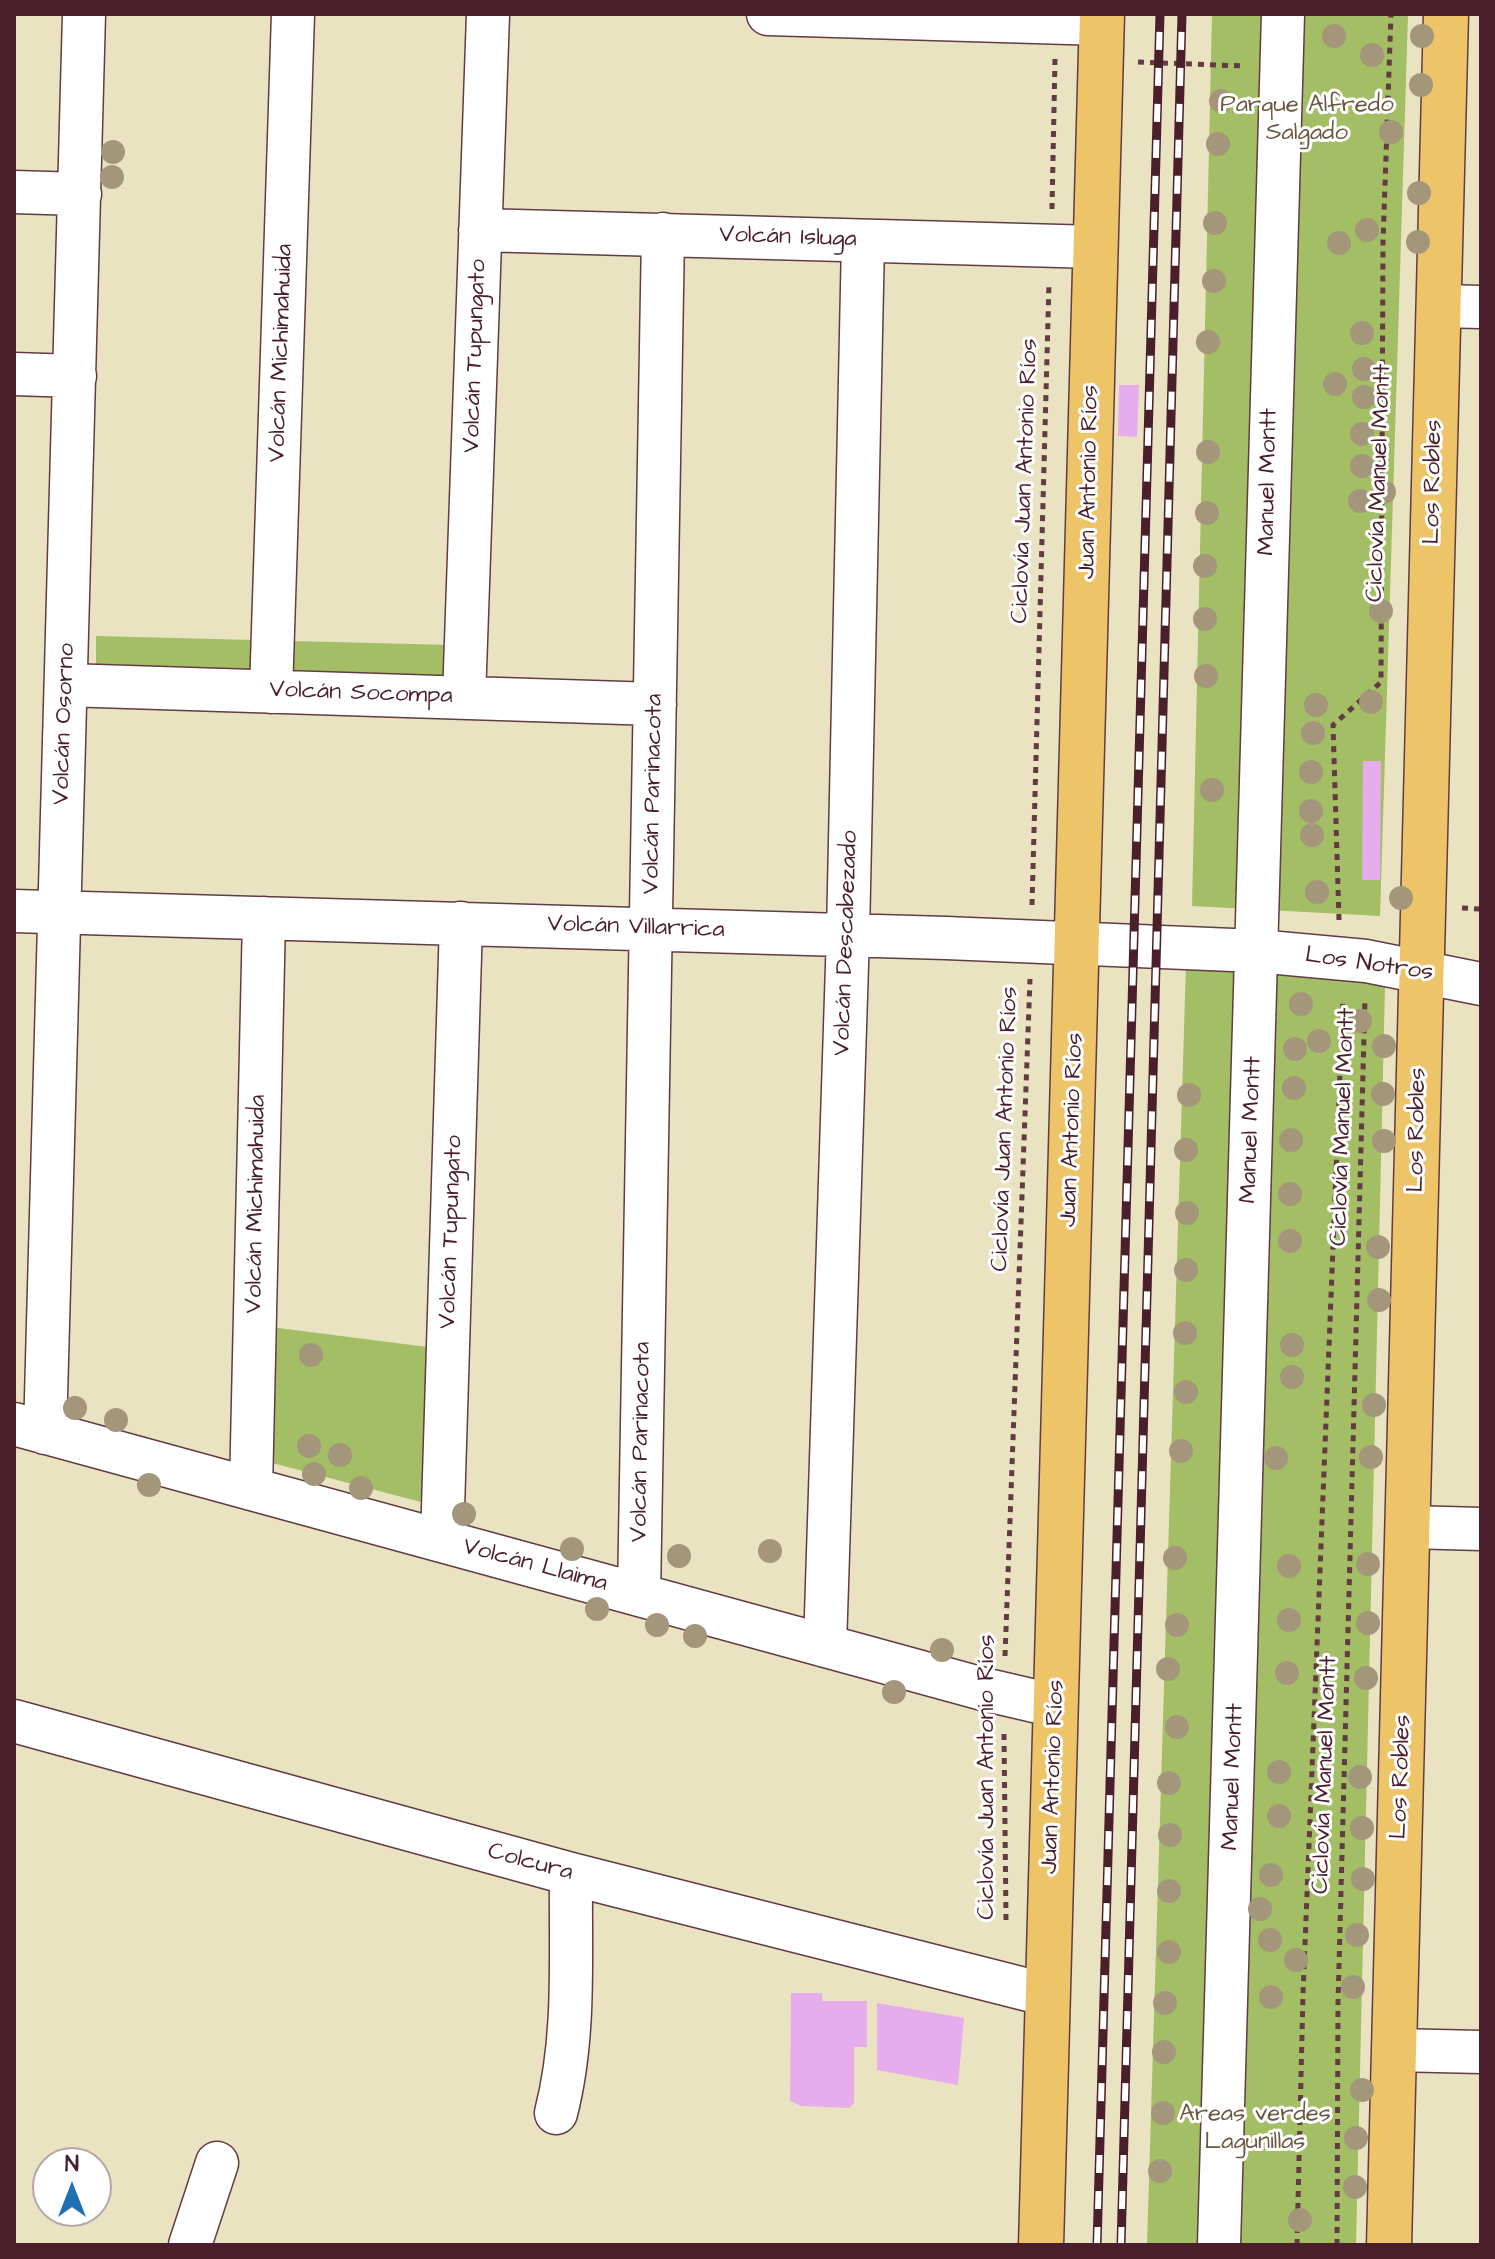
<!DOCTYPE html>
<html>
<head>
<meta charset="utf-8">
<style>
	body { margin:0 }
	#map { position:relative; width:1495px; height:2259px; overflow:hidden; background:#e9e3c2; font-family:"Architects Daughter",sans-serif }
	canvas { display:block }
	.frame { position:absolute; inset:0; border:16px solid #4a1f2b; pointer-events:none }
	.north { position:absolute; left:32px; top:2147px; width:80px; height:80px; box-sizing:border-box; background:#fff; border:2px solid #b7a5aa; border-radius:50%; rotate:0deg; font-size:22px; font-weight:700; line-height:32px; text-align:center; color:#4a1f2b }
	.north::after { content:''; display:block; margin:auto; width:28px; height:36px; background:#1f6fb2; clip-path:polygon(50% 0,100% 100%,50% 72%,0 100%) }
</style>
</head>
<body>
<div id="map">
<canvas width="1495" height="2259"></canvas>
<div class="frame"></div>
<div class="north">N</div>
</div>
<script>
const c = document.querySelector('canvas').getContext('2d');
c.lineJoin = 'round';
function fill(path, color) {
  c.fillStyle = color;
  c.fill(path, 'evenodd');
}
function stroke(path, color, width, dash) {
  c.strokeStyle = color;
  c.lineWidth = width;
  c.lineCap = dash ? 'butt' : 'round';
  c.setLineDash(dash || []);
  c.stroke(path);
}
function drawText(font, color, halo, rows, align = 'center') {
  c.font = font + ' "Architects Daughter",sans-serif';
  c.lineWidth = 6;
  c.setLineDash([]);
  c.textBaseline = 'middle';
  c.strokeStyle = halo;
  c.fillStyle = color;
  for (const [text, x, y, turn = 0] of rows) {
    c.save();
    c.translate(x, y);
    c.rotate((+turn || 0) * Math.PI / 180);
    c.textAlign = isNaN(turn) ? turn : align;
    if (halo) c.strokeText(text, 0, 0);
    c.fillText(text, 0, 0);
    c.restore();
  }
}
fill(new Path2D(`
	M1212,14H1408L1380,916L1192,906Z
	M96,636L452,645L451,680L96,671Z
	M1186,964L1342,968L1385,985L1356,2245H1147Z
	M263,1326L435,1348L434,1489L421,1502L257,1459Z`), '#a3be64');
fill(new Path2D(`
	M1119,385H1139L1137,437L1118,436Z
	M1363,761H1381L1380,880H1362Z
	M791,1993H822V2001H867V2047H854V2103L849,2108L801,2106L790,2101Z
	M877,2003L964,2018L958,2085L877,2070Z`), '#e5adec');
const minor = new Path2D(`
	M768,14L1102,24
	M14,192L80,194
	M480,230L1096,247
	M1439,306L1481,307
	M14,374L75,376
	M66,685L655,704
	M271,692L293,14
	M464,698L488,14
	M14,911L946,938L1257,951L1366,961L1481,984
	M14,1424L983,1689L1056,1706
	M45,1433L84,14
	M251,1489L264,918
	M1409,1527L1481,1529
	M442,1541L461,923
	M639,1594L663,234
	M825,1646L848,934L863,241
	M14,1721L571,1874L1048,1995
	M1394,2050L1481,2052
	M556,2113C576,2036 570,1954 571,1874
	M190,2245L217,2163
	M1219,2245L1283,14`);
const major = new Path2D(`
	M1041,2245L1102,14
	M1389,2245L1446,14`);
stroke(minor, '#623c42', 45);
stroke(major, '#623c42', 47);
stroke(new Path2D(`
	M1138,62L1244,66
	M1052,209L1055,59
	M1032,905L1049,283
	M1462,908L1481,909
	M1339,920L1333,725L1381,682L1383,242L1391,14
	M1005,1656L1030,979
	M1004,1734L1006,1920
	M1297,2245L1303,1994L1343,998
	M1337,2245L1338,2003L1365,998`), '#623c42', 5, [6, 6]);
stroke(minor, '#fff', 42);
stroke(major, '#eec469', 44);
const rail = new Path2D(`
	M1097,2245L1160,14
	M1121,2245L1182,14`);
stroke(rail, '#4a1f2b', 9);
stroke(rail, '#fff', 6, [18]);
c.fillStyle = '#a3967a';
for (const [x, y] of [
	[1334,36],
	[1422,36],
	[1372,55],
	[1421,85],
	[1221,101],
	[1391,132],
	[1218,144],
	[113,152],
	[112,177],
	[1419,193],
	[1215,223],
	[1367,230],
	[1418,242],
	[1339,243],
	[1214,281],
	[1362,333],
	[1208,342],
	[1364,369],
	[1335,384],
	[1364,397],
	[1362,434],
	[1208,452],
	[1362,466],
	[1384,492],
	[1360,501],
	[1207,513],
	[1205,566],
	[1381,611],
	[1205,619],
	[1206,676],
	[1371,702],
	[1316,705],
	[1313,733],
	[1311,772],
	[1212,790],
	[1311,811],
	[1312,835],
	[1317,892],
	[1401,898],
	[1301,1004],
	[1360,1021],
	[1319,1041],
	[1384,1046],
	[1295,1049],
	[1294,1088],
	[1383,1094],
	[1189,1095],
	[1291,1140],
	[1384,1141],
	[1186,1150],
	[1290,1194],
	[1187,1213],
	[1290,1241],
	[1378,1247],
	[1186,1270],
	[1379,1300],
	[1185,1333],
	[1292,1345],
	[311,1355],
	[1292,1377],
	[1186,1392],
	[1374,1405],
	[75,1408],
	[116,1420],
	[309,1446],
	[1181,1451],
	[340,1455],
	[1371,1457],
	[1276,1458],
	[314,1474],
	[149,1485],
	[361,1488],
	[464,1514],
	[572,1549],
	[770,1551],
	[679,1556],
	[1175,1558],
	[1368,1564],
	[1289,1566],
	[597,1609],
	[1289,1620],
	[1368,1623],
	[657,1625],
	[1177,1625],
	[695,1636],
	[942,1650],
	[1168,1669],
	[1287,1673],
	[1366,1678],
	[894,1692],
	[1177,1727],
	[1279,1772],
	[1360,1777],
	[1169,1783],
	[1279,1816],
	[1362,1828],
	[1170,1835],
	[1271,1875],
	[1363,1879],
	[1169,1891],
	[1260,1909],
	[1357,1935],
	[1270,1940],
	[1169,1952],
	[1296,1960],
	[1353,1987],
	[1271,1997],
	[1165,2003],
	[1164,2052],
	[1362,2090],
	[1163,2113],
	[1356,2138],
	[1160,2171],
	[1355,2187],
	[1300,2220]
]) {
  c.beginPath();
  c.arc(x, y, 12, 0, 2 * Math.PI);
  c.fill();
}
drawText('24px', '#69573f', '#fff', [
	["Parque Alfredo",1307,106],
	["Salgado",1307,134],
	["Areas verdes",1255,2115],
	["Lagunillas",1255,2143]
]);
drawText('24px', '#4a1f2b', '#fff', [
	["Volcán Isluga",788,238,2],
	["Volcán Michimahuida",282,353,-88],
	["Volcán Tupungato",476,356,-88],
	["Ciclovía Juan Antonio Ríos",1026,481,-88],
	["Juan Antonio Ríos",1090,482,-89],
	["Manuel Montt",1269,482,-89],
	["Los Robles",1434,482,-89],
	["Ciclovía Manuel Montt",1380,483,-88],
	["Volcán Socompa",361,694,2],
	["Volcán Osorno",65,724,-88],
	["Volcán Parinacota",654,794,-89],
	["Volcán Villarrica",636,928,2],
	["Volcán Descabezado",847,943,-88],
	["Los Notros",1369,965,8],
	["Ciclovía Manuel Montt",1344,1127,-88],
	["Ciclovía Juan Antonio Ríos",1006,1129,-88],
	["Juan Antonio Ríos",1073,1130,-88],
	["Manuel Montt",1252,1130,-88],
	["Los Robles",1418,1130,-89],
	["Volcán Michimahuida",257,1204,-89],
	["Volcán Tupungato",452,1232,-88],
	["Volcán Parinacota",642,1442,-89],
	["Volcán Llaima",535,1566,15],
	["Ciclovía Manuel Montt",1326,1775,-88],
	["Ciclovía Juan Antonio Ríos",988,1777,-90],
	["Juan Antonio Ríos",1054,1777,-88],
	["Manuel Montt",1234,1777,-88],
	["Los Robles",1402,1777,-88],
	["Colcura",530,1863,15]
]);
</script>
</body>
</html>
